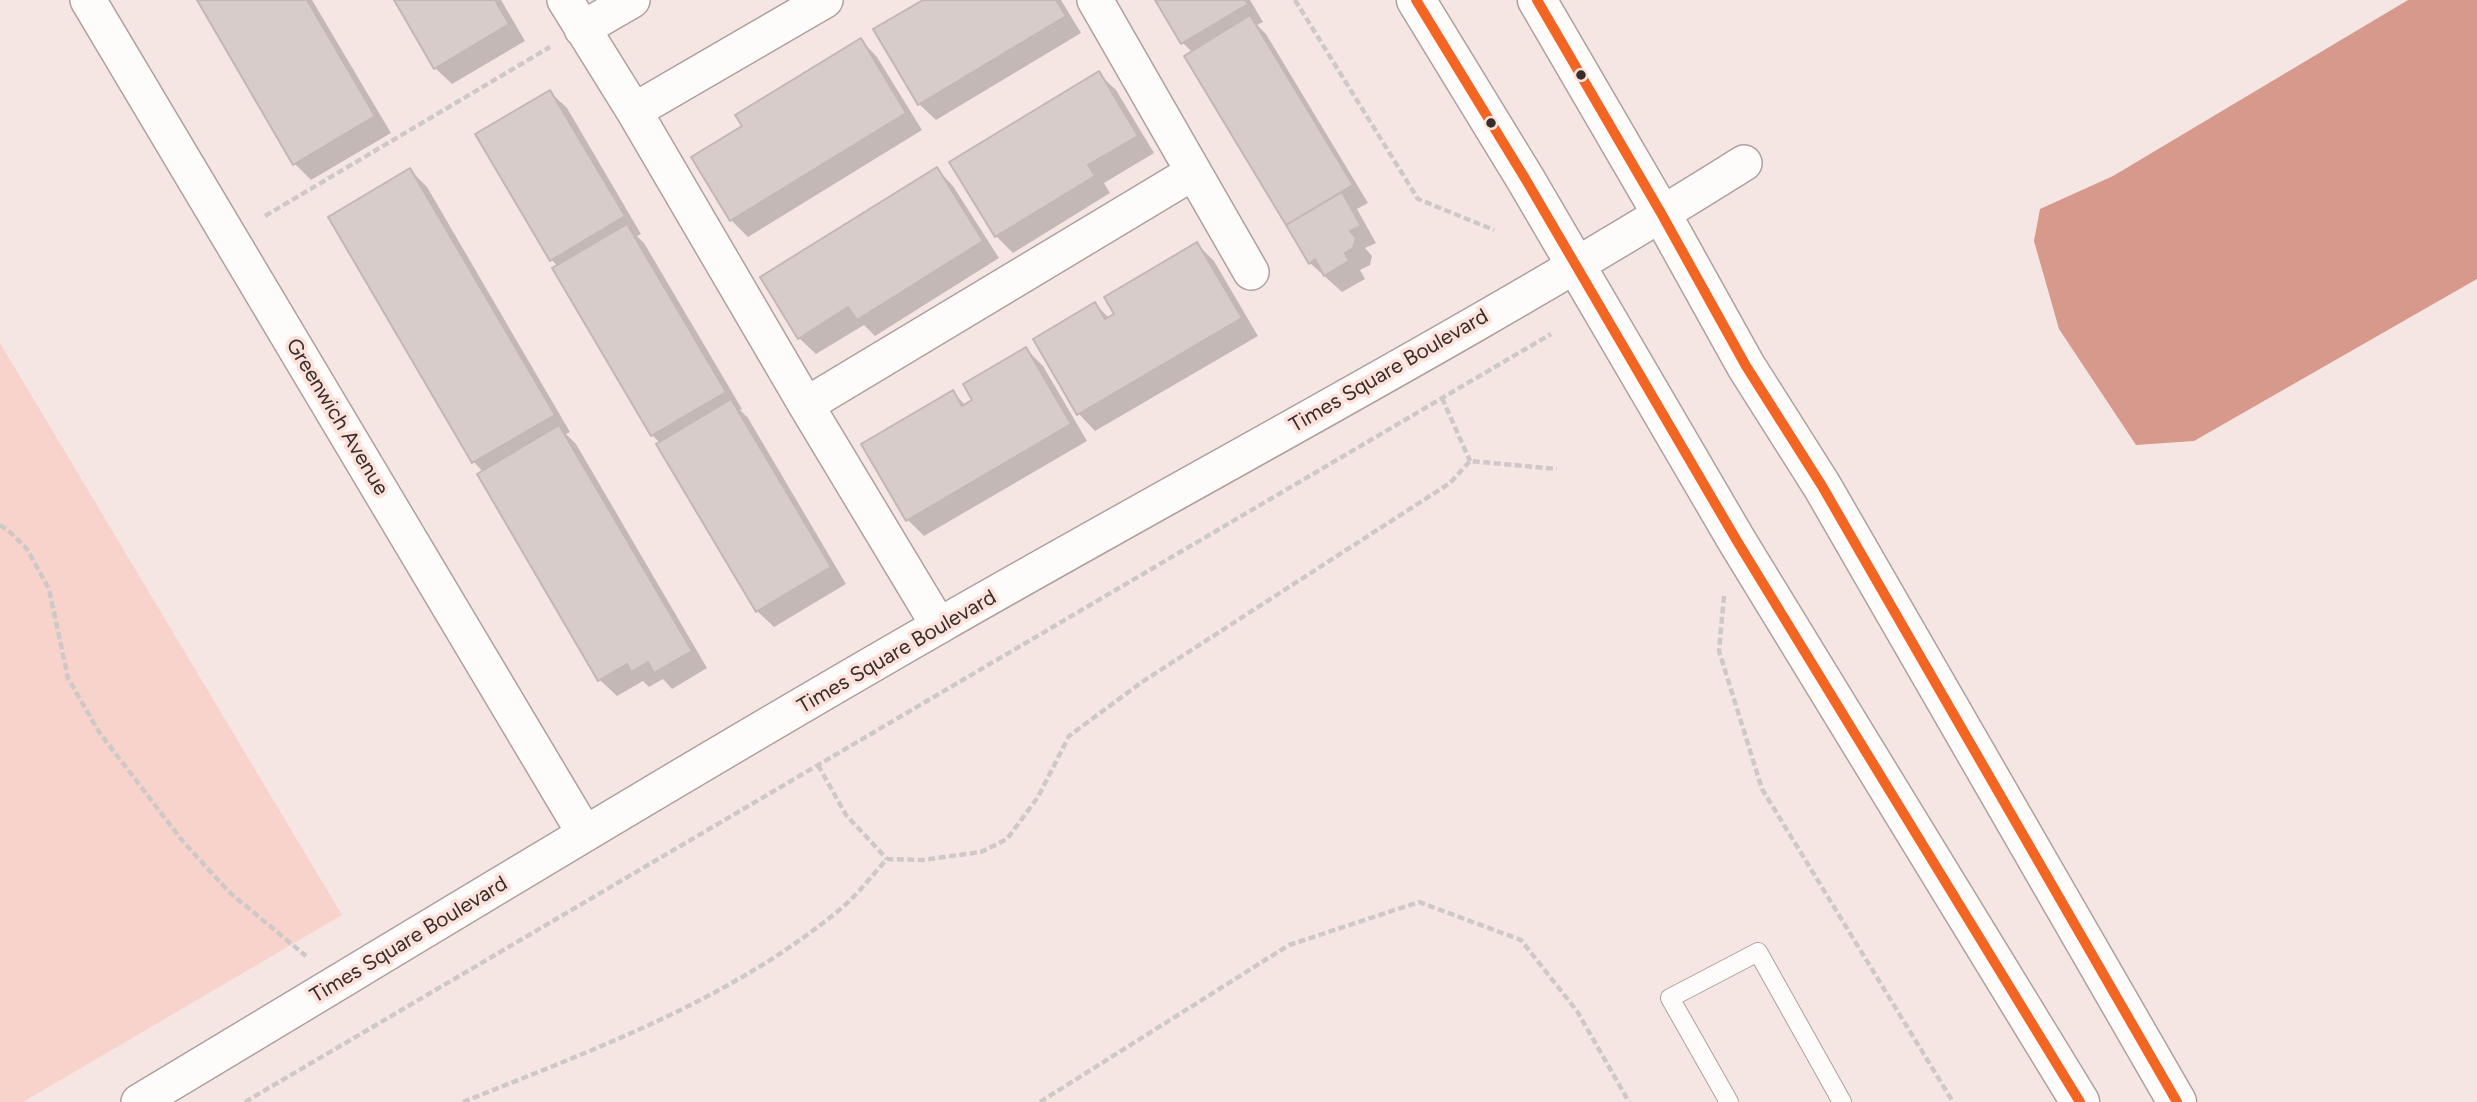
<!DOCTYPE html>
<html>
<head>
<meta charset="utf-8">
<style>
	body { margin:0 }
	canvas { display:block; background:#f5e6e3 }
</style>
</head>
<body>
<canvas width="2477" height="1102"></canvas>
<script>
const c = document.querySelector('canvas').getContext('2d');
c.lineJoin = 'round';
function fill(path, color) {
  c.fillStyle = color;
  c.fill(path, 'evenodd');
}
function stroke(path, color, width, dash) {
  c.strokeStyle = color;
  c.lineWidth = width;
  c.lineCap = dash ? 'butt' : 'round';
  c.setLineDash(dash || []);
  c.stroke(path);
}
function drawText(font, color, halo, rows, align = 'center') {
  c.font = font + ' Figtree,sans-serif';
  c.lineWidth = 7;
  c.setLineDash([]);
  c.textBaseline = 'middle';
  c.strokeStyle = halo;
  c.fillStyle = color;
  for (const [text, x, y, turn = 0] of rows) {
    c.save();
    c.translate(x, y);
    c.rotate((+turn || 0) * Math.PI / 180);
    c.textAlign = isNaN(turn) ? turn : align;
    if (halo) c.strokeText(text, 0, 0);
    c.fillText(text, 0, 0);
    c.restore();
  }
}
fill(new Path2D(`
	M0,343L342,915L23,1102H0Z`), '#f7d3cb');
fill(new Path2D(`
	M2408,0H2477V279L2194,441L2136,445L2059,329L2034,241L2040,209L2113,176Z`), '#d6998c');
fill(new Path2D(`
	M199,0H312L391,133L311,180L294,163Z
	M396,0H501L525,41L452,84L435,68Z
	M926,0H1061L1081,33L936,120L919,104Z
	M1157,0H1250L1263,22L1257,25L1266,34L1368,203L1357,209L1376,243L1365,248L1372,256L1370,265L1360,270L1365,279L1342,292L1310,263L1186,56L1192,52L1183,43Z
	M861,40L877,57L922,130L748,237L731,220L745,126Z
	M1099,74L1116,90L1154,153L1104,183L1110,193L1013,253L996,236Z
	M550,92L567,108L641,234L637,236L644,243L742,409L740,410L748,418L846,584L774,627L757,611L660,443L652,435L558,267L552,260Z
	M937,169L953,186L999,258L875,336L864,325L816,354L799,338Z
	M410,170L427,187L570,432L566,434L576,444L707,668L672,689L663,679L649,687L643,681L617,696L600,680L483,472L474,462L330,217Z
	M1197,244L1214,261L1258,336L1095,431L1079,414L1035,340L1095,304L1110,319Z
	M1026,349L1043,366L1087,441L924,536L908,520L953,392L966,406Z`), '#0003');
const building = new Path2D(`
	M197,0H307L375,116L293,165Z
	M394,0H495L509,24L434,69Z
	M923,0H1056L1066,16L918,105L873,29Z
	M1155,0H1245L1248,4L1181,44Z
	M1250,15L1353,185L1286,225L1184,56Z
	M861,38L906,113L730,221L691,157L742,126L735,115Z
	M1099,71L1138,136L1088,165L1095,176L995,237L949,162Z
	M550,90L625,216L550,261L475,134Z
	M937,167L983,241L857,320L848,307L798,339L760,277Z
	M410,168L555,415L472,463L328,217Z
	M1342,192L1361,226L1350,231L1356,238L1353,248L1345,253L1349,261L1324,276L1315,259L1309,264L1286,225Z
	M627,224L726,392L651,436L552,268Z
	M1197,242L1242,318L1077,415L1033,339L1095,302L1105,319L1114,314L1104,297Z
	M1026,347L1071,424L906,521L861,444L953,390L962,406L972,400L963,384Z
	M731,399L831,567L756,612L656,444Z
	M559,425L692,651L654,673L648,662L631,672L627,664L598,681L477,474Z`);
fill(building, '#d7ccc9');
stroke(building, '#c3b7b5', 2);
const lane = new Path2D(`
	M1729,1102L1670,998L1758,952L1842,1102`);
const street = new Path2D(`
	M88,0L585,834
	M565,0L634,111L806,405L939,626
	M1095,0L1251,272
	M582,29L632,0
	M634,111L825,0
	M806,405L1192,173
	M139,1102C406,942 672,779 942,624C1209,471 1483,327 1744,163`);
const secondary = new Path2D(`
	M1416,0L1526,180L1737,541L2080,1102
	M1537,0L1661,213L1746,366L1822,486L2177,1102`);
stroke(lane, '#ada19f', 20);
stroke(street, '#ada19f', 38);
stroke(secondary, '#ada19f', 41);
stroke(new Path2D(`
	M1295,0L1418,199L1494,230
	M265,216L550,47
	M1442,398L1470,461
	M0,525L10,532L27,549L49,589L68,678L99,732L181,839L229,892L306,956
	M1724,596L1719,651L1762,789L1953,1102
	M818,765L846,815L887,859
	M245,1102L1551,334
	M463,1102C595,1049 734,999 844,906C860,892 873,874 887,859L922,860L981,852L1007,839L1038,797L1069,736L1142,682L1450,483L1470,461L1557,469
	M1040,1102L1289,945L1419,902L1521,940L1577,1011L1629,1102`), '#cec8c7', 4.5, [7, 3.5]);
stroke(lane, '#fefbfb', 18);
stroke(street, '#fefbfb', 35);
stroke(secondary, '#fefbfb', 38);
stroke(new Path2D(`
	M1416,0L1526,180L1737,541L2080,1102
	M1537,0L1661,213L1746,366L1822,486L2177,1102`), '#f26522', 10);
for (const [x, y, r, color] of [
	[1581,75,6,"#372d2a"],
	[1491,123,6,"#372d2a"]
]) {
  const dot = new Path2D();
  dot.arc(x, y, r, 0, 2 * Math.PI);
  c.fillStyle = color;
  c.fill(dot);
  stroke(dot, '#fde1db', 2.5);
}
drawText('21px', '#372d2a', '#fde1db', [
	["Times Square Boulevard",1389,371,-30],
	["Greenwich Avenue",337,417,59],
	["Times Square Boulevard",897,652,-30],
	["Times Square Boulevard",409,940,-31]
]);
</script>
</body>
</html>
